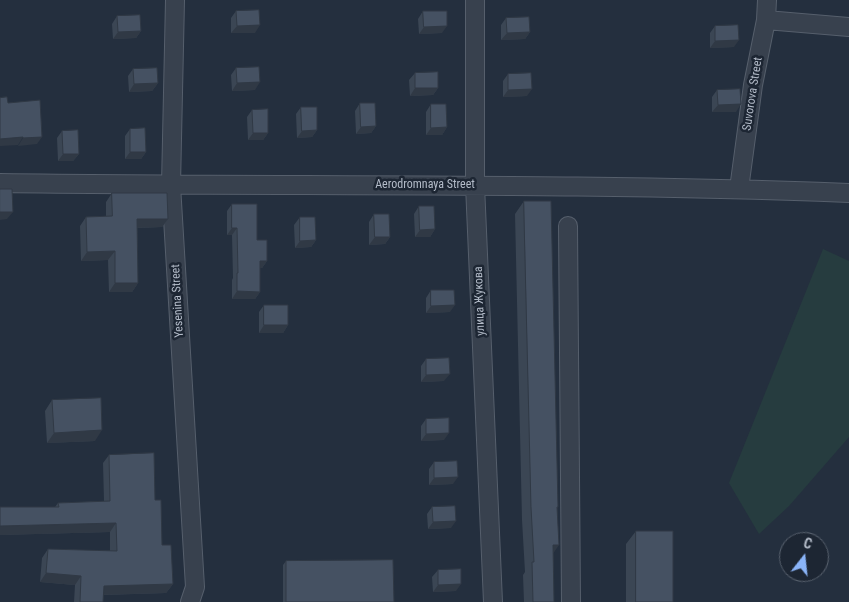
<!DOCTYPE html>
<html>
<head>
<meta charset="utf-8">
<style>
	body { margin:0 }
	#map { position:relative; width:849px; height:602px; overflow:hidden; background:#242f3e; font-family:"Roboto Condensed",sans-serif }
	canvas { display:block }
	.north { position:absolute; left:779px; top:532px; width:50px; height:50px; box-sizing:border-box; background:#1d2633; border:1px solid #59626f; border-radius:50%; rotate:16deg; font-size:14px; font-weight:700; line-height:20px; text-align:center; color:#b4bcc9 }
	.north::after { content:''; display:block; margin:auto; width:18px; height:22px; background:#8ab4f8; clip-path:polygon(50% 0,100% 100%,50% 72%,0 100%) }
</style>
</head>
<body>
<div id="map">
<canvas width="849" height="602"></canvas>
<div class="north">С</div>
</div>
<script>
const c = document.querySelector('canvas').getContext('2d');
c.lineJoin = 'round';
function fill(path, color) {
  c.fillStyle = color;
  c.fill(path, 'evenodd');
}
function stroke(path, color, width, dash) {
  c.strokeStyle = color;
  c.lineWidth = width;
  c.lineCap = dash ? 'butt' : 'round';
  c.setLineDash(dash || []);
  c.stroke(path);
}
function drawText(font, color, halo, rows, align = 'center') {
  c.font = font + ' "Roboto Condensed",sans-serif';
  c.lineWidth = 5;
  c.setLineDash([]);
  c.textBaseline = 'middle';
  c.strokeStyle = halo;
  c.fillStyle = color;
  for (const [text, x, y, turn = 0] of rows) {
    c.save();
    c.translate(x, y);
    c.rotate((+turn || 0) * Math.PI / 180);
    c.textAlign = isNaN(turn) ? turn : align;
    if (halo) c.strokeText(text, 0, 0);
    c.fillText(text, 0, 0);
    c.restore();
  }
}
fill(new Path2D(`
	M823,249L849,261V437L789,506L759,534L729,483Z`), '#263c3f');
const minor = new Path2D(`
	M175,0L171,185L195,587L190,602
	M475,0V185L493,602
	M766,20L849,27
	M0,183C283,187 566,182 849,193
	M739,189L753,85L766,20L767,0
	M568,226L571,602`);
stroke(minor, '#565f6c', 20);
stroke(minor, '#38414e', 18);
fill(new Path2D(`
	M236,11L255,33H231V18Z
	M423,11L442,33L419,34L418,19Z
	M117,16L141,31L136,38L113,39L112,24Z
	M506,18L530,32L525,39L501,40V25Z
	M715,26L734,47L710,48V33Z
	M236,68L255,90L232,91L231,75Z
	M133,69L158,83L152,91L129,92L128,76Z
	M415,73L438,88L433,95L410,96L409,80Z
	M508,74L527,96L503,97V81Z
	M717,90L736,112H712V97Z
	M360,103L376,126L371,133L356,134L355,111Z
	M431,104L447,127L442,135H426V112Z
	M301,107L317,130L312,137L297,138L296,114Z
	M252,110L268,133L263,140H248L247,117Z
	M130,129L146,152L141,159H125V136Z
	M62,131L79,154L73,161H58L57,138Z
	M112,193L168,219L162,227L137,228L138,283L132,292H109L108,260L81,261L80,226L86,217L106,216V202Z
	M524,201L558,507L557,508L553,553L554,602H524L523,575L525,572L522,520L515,214Z
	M232,204L257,240L267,261L262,268H260V292L255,299H232V280L233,278L232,235H227V211Z
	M419,206L435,229L430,237H415L414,214Z
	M374,214L390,237L385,244L369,245V222Z
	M300,217L316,240L311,247L295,248L294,225Z
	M431,290L450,312L426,313V298Z
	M264,305L288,325L283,333H259V312Z
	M426,359L444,381L421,382V366Z
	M52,400L95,441L47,443L45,411Z
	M426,419L444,440L421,441V426Z
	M109,455L155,500L162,545L173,584L166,593L103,595V602H74L75,585L40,582L42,558L48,549L110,551V532L0,535V507H55L58,503L104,501L103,463Z
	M434,462L453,484L429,485V469Z
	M432,507L451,528L428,529L427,514Z
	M636,531L673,602H626V544Z
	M286,561L394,602H283V565Z
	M438,570L456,591L433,592L432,577Z`), '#3b4654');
fill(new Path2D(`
	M260,25L255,33H231L237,26Z
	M447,26L442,33L419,34L424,27Z
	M141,31L136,38L113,39L118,32Z
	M530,32L525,39L501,40L507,33Z
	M739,40L734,47L710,48L715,41Z
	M260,82L255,90L232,91L237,83Z
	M158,83L152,91L129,92L134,84Z
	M415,88H438L433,95L410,96Z
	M532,89L527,96L503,97L508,90Z
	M741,104L736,112H712L718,105Z
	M376,126L371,133L356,134L361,127Z
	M447,127L442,135H426L431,128Z
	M317,130L312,137L297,138L302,131Z
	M253,133H268L263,140H248Z
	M23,137L18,145L0,146V139Z
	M42,137L37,144L18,146L23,138Z
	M130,152H146L141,159H125Z
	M63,154H79L73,161H58Z
	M0,212H13L7,219L0,220Z
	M137,219H168L162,227L131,228Z
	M232,228H237L232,235H227Z
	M435,229L430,237H415L420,230Z
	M375,237H390L385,244L369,245Z
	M316,240L311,247L295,248L300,241Z
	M115,251L108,260L81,261L87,252Z
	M260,261H267L262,268H255Z
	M115,283H138L132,292H109Z
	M237,291L260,292L255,299H232Z
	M455,305L450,312L426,313L431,306Z
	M264,325H288L283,333H259Z
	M450,374L444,381L421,382L426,375Z
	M102,430L95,441L47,443L54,433Z
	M449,433L444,440L421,441L426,434Z
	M458,477L453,484L429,485L434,478Z
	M456,521L451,528L428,529L433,522Z
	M116,523L110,532L0,535V526Z
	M553,545H559L550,558Z
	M46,573L81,576L75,585L40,582Z
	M173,584L166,593L97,595L104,586Z
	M461,584L456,591L433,592L438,585Z`), '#303945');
const building = new Path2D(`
	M259,10L260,25L237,26L236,11Z
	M423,11H447V26L424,27Z
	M140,15L141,31L118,32L117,16Z
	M529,17L530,32L507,33L506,18Z
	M738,25L739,40L715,41V26Z
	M259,67L260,82L237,83L236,68Z
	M157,68L158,83L134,84L133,69Z
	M438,72V88H415V73Z
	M531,73L532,89L508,90V74Z
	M740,89L741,104L718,105L717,90Z
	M7,97L8,103L40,100L42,137L23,138V137L0,139V98Z
	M360,103H375L376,126L361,127Z
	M431,104H446L447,127L431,128Z
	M301,107H317V130L302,131Z
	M268,109V133H253L252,110Z
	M145,128L146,152H130V129Z
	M78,130L79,154H63L62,131Z
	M0,189H12L13,212H0Z
	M112,193H167L168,219H137L138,283H115V251L87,252L86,217L112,216Z
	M524,201H551L558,507H557L559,545H553L554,602H533L532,562H534L531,507Z
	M232,204H257V240H267V261H260V292L237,291V273H238L237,228H232Z
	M419,206H434L435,229L420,230Z
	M374,214H389L390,237H375Z
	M300,217H315L316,240L300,241Z
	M431,290H454L455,305L431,306Z
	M264,305H288V325H264Z
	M449,358L450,374L426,375V359Z
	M101,398L102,430L54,433L52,400Z
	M449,418V433L426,434V419Z
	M154,453L155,500H161L162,545H171L173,584L104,586L103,602H80L81,576L46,573L48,549L117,551L116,523L0,526V507H59L58,503L110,501L109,455Z
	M457,461L458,477L434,478V462Z
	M455,506L456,521L433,522L432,507Z
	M636,531H673V602H636Z
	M393,560L394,602H286V561Z
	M461,569V584L438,585V570Z`);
fill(building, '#455162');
stroke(building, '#303945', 1);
drawText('12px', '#b4bcc9', '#1d2633', [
	["Suvorova Street",753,94,-81],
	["Aerodromnaya Street",425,185],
	["Yesenina Street",178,301,-93],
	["улица Жукова",480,301,-92]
]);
</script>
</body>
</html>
